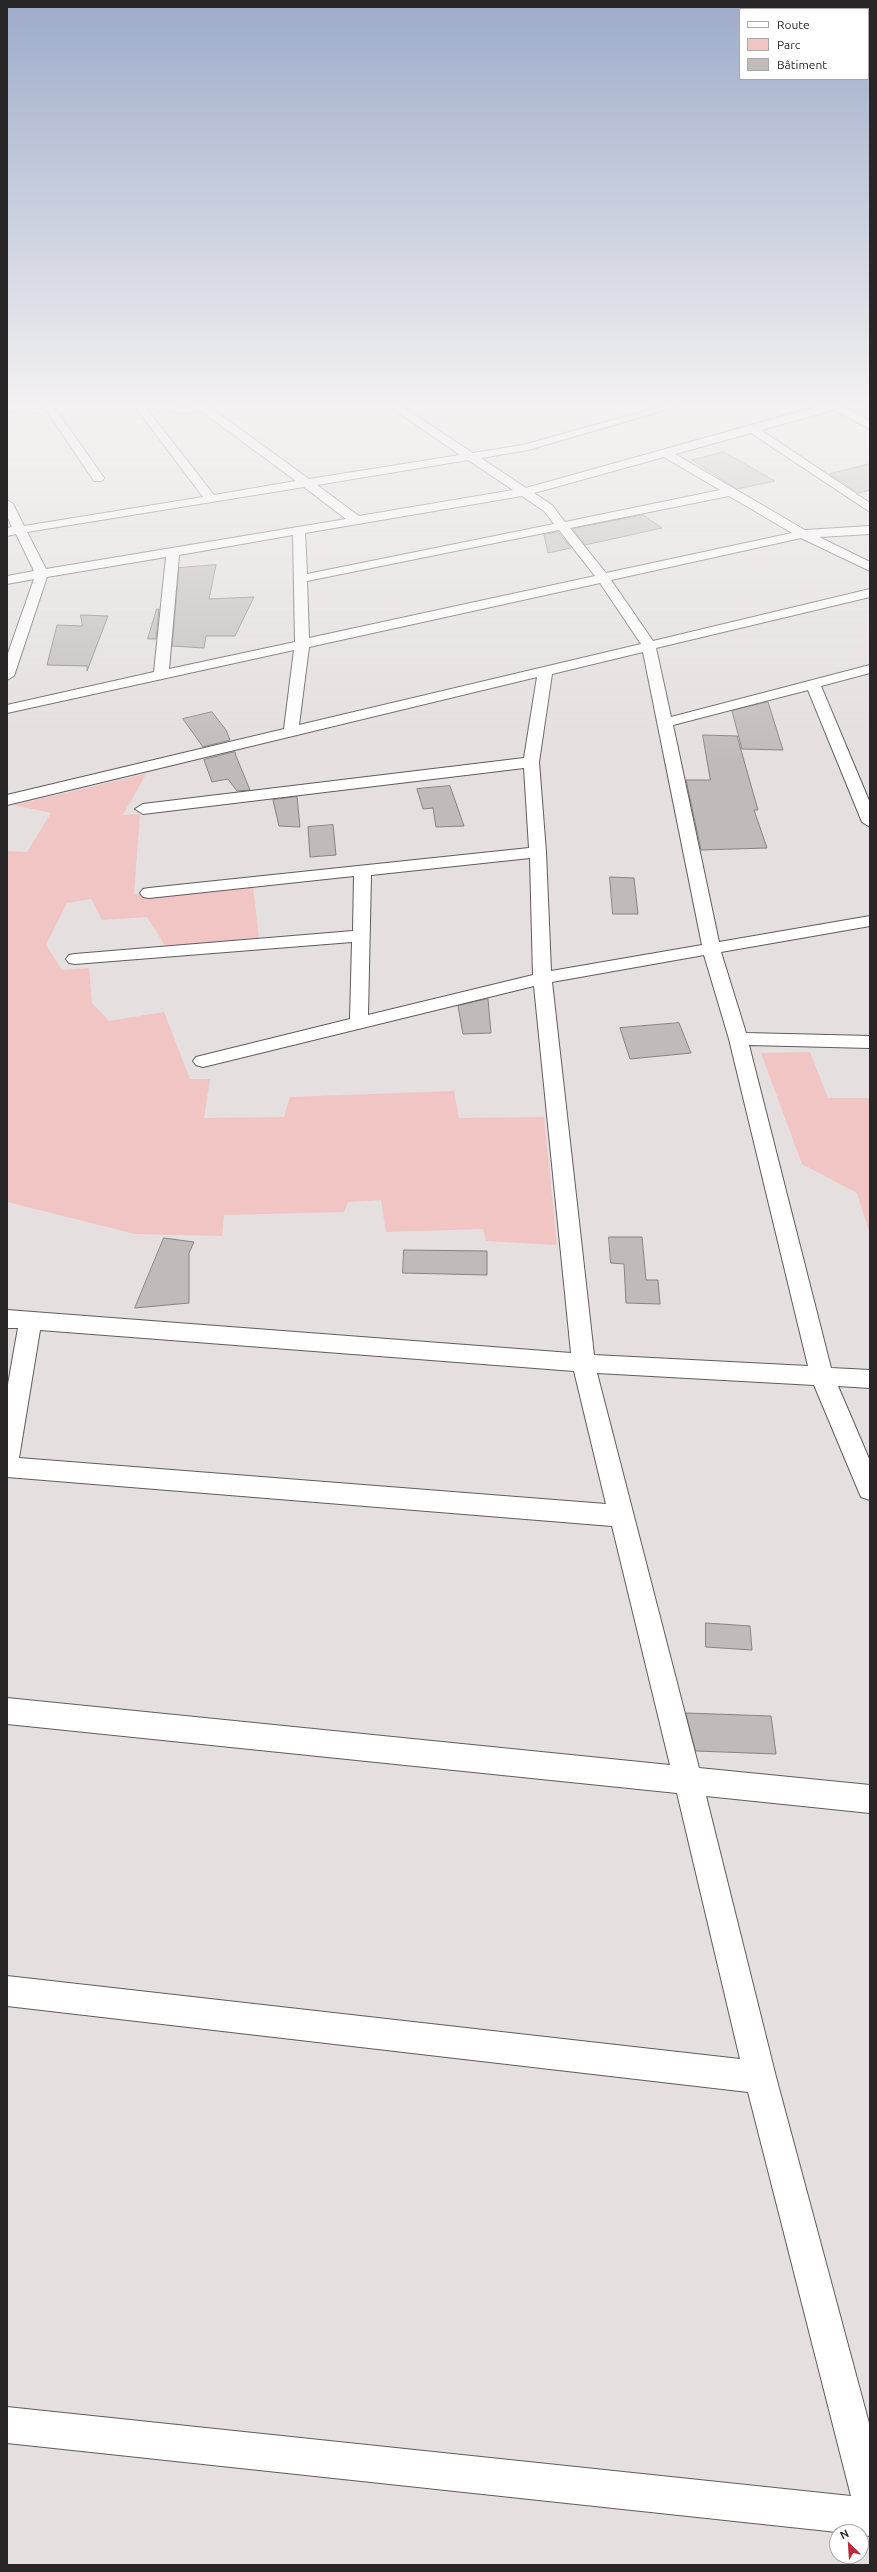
<!DOCTYPE html>
<html>
<head>
<meta charset="utf-8">
<style>
	body { margin:0 }
	#map { position:relative; width:877px; height:2572px; overflow:hidden; background:#e5dfdf; font-family:Ubuntu,sans-serif }
	canvas { display:block }
	.frame { position:absolute; inset:0; border:8px solid #282626; pointer-events:none }
	.legend { position:absolute; left:739px; top:8px; width:130px; height:72px; box-sizing:border-box; background:#fff; border:1px solid #a9a8a8; margin:0; padding:5px 7px; list-style:none; font-size:12px; color:#282626 }
	.legend li { display:flex; align-items:center; gap:8px; height:20px }
	.legend b { width:20px; border:1px solid #a9a8a8 }
	.north { position:absolute; left:829px; top:2524px; width:40px; height:40px; box-sizing:border-box; background:#fff; border:1px solid #a9a8a8; border-radius:50%; rotate:335deg; font-size:11px; font-weight:700; line-height:16px; text-align:center; color:#282626 }
	.north::after { content:''; display:block; margin:auto; width:14px; height:18px; background:#bc2b3c; clip-path:polygon(50% 0,100% 100%,50% 72%,0 100%) }
</style>
</head>
<body>
<div id="map">
<canvas width="877" height="2572"></canvas>
<div class="frame"></div>
<ul class="legend">
<li><b style="height:5px;background:#fff"></b>Route</li>
<li><b style="height:11px;background:#f0c5c4"></b>Parc</li>
<li><b style="height:11px;background:#c0bbba"></b>Bâtiment</li>
</ul>
<div class="north">N</div>
</div>
<script>
const c = document.querySelector('canvas').getContext('2d');
c.lineJoin = 'round';
function fill(path, color) {
  c.fillStyle = color;
  c.fill(path, 'evenodd');
}
function stroke(path, color, width, dash) {
  c.strokeStyle = color;
  c.lineWidth = width;
  c.lineCap = dash ? 'butt' : 'round';
  c.setLineDash(dash || []);
  c.stroke(path);
}
fill(new Path2D(`
	M844,404H870V418Z`), '#ded0cf');
fill(new Path2D(`
	M146,774L123,815L140,814L134,894L253,886L259,939L166,947L147,917L102,920L91,899L67,903L46,945L62,970L89,968L92,1003L109,1021L164,1012L190,1079H210L204,1118L284,1117L290,1097L454,1091L459,1118L544,1117L557,1245L486,1241L483,1229L386,1232L381,1200L348,1202L344,1212L224,1215L222,1236L135,1234L7,1202V851L27,852L51,813L14,805Z
	M810,1052L828,1098H870V1235L857,1193L802,1164L761,1053Z`), '#f0c5c4');
const building = new Path2D(`
	M724,452L775,481L737,489L692,460Z
	M870,464V490L858,493L830,474Z
	M643,515L662,528L585,545L573,529Z
	M558,532L571,548L548,553L544,535Z
	M216,565L209,599L254,597L235,636H206L204,648L172,646L179,568Z
	M157,609H159L156,639H148Z
	M81,615L108,616L87,671V666L47,665L57,625L82,626Z
	M768,702L783,750L742,749L732,711Z
	M212,712L226,730L230,740L203,747L183,719Z
	M703,735L737,736L758,810H754L767,848L701,850L686,780H710Z
	M235,752L236,756L250,790L237,791L228,779L212,782L204,760Z
	M450,786L464,826L436,827L433,808L423,809L417,789Z
	M297,797L300,827L279,826L273,800Z
	M333,825L336,855L310,857L308,827Z
	M610,877L634,878L638,914H613Z
	M488,999L491,1033L463,1034L458,1006Z
	M679,1023L691,1053L630,1059L620,1028Z
	M609,1237H642L646,1280H658L660,1304L626,1303L624,1264L611,1263Z
	M164,1238L194,1242L189,1253V1303L135,1308Z
	M404,1250L487,1251V1275L403,1273Z
	M706,1623L750,1626L752,1650L706,1647Z
	M686,1713L771,1716L776,1754L696,1751Z`);
fill(building, '#c0bbba');
stroke(building, '#888282', 1);
const minor = new Path2D(`
	M22,404H52L104,478L102,481H94L44,407L7,412V406Z
	M133,404L185,407L207,405L309,479L460,455L386,404H398L473,453L523,445L670,404H686L528,450L481,458L526,488L826,404H840L870,421V429L834,410L761,430L870,503V512L751,433L675,454L805,530L870,526V534L819,537L870,562V571L801,538L611,580L653,641L870,589V597L656,648L671,717L870,665V673L821,686L870,803V827L862,822L808,690L673,725L719,942L870,916V926L721,952L746,1033L870,1036V1048L749,1045L831,1368L870,1370V1388L838,1386L870,1461V1500L861,1497L858,1490L814,1385L597,1373L699,1768L870,1785V1813L706,1796L776,2077L870,2427V2536L861,2535V2532H837L7,2443V2407L851,2496L748,2092L7,2006V1976L740,2059L677,1793L7,1724V1698L670,1765L612,1526L7,1477V1390L18,1328H7V1310L571,1353L534,986L203,1067L196,1065L193,1061L196,1057L350,1019L352,942L75,964L69,963L66,959L69,955L75,954L353,931L354,876L149,898L143,897L140,893L143,889L149,888L529,848L524,768L143,814L135,809L143,804L524,758L537,677L7,805V795L284,729L294,650L7,713V705L154,672L166,557L47,577L14,676L7,680V656L34,579L7,584V576L34,571L16,534L7,536V528L12,527L7,516V500L13,504L24,526L203,497ZM146,408L185,413L201,411L296,481L214,495ZM664,457L720,490L565,522L552,505L534,493ZM468,460L513,490L359,516L317,485ZM304,487L346,519L46,569L27,532ZM522,496L544,511L554,524L307,574L305,533ZM729,496L792,533L606,573L570,528ZM559,530L595,576L309,638L307,581ZM293,535L295,642L169,669L179,555ZM600,583L641,644L299,725L309,647ZM643,652L702,945L551,971L546,852L539,762L552,674ZM530,858L533,975L368,1015L371,875ZM704,955L729,1039L808,1366L594,1355L552,982ZM40,1330L574,1371L606,1504L19,1458Z`);
stroke(minor, '#615c5c', 2);
fill(minor, '#fff');
const sky = c.createLinearGradient(0, 0, 0, 764);
sky.addColorStop(0, '#9dabca');
sky.addColorStop(0.53, '#f3f1f1');
sky.addColorStop(1, '#f3f1f100');
c.fillStyle = sky;
c.fillRect(0, 0, 877, 764);
</script>
</body>
</html>
